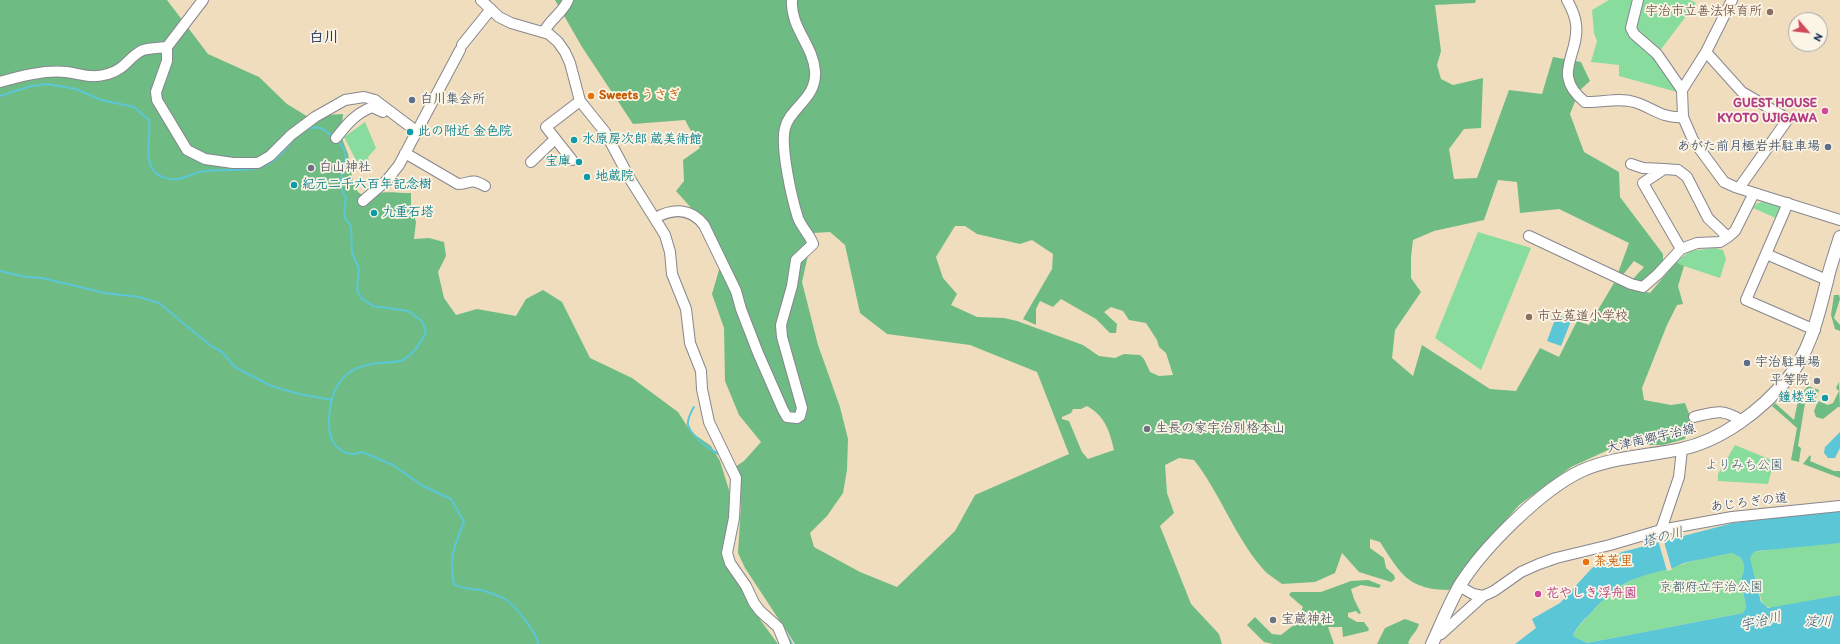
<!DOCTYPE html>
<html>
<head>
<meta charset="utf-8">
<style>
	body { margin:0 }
	#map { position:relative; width:1840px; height:644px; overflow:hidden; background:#f0ddbd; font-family:Itim,sans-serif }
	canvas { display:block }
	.north { position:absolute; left:1788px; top:12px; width:40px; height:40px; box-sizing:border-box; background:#fcf5e5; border:1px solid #a2a6af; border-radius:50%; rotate:118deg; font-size:11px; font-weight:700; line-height:16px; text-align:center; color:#1b2f5e }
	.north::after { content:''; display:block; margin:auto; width:14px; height:18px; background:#d1495b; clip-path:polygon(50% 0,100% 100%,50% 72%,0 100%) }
</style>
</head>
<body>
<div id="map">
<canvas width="1840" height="644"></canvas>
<div class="north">N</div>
</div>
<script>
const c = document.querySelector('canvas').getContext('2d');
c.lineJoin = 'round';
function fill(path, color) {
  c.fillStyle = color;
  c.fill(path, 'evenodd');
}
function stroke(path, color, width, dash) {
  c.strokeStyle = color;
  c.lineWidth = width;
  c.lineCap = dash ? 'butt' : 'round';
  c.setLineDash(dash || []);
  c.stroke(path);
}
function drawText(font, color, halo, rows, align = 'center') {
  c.font = font + ' Itim,"Klee One",sans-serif';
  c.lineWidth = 3.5;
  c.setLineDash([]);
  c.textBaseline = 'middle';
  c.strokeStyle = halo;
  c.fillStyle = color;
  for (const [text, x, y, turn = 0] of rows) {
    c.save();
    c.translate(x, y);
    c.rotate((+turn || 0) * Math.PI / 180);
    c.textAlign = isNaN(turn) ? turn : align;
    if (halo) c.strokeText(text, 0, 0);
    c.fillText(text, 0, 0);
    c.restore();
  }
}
fill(new Path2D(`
	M1609,0H1636L1630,25L1655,56L1677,92L1619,76V65L1591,62L1597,41L1594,33L1592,10Z
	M1640,0H1690L1696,3L1659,52L1635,31Z
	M365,122L376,148L368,157L369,163L361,170L344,137Z
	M1762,202L1782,207L1778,219L1753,208L1756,204Z
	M1478,232L1531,248L1481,370L1435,338Z
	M1715,248L1723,250L1726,259L1720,278L1684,266L1676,262L1690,251Z
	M1735,445L1774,461L1768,484L1718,481V474Z
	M1840,543V595L1771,608L1765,606L1762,602L1750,561V558L1754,552L1811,544Z
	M1732,553L1741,558C1745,565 1745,571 1741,578L1746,609L1743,613L1587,643L1573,636L1578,627L1611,592L1637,577L1704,558Z`), '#88dc9d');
fill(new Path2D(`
	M0,0H167L208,54L259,77L287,104L313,120L327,115L343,114L341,136L348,154L353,182L358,192L364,196C380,190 395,193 411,193V205L416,222L414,239L429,238L444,242L446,256L438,272L444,298L456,315L477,309L516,316L526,299L543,290L562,302L590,358L632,378L678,412L691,432L711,446L720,461L729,490V528L722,556L761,621L778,644H0Z
	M555,0H1476L1475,3L1435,5L1441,51L1437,65L1441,79L1453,85L1483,78L1481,128L1464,129L1449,149L1454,179L1477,178L1509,90L1542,94L1553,57L1581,62L1590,81L1579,91L1570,114L1584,152L1619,172L1620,197L1663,254V263L1643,283L1632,280L1644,267L1634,261L1622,276L1618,273L1629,243L1559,209L1520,213L1517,182L1498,180L1484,220L1434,231L1413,240L1411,257V278L1421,292L1395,330L1392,358L1413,376L1422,345L1490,389L1516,391L1540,348L1559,357L1577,321L1589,325L1614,283L1650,293L1676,262L1684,266L1678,286L1683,304L1677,305L1667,325L1642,388L1644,400L1671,405L1685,403L1691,419L1685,439L1663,445H1619L1571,467L1519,505L1474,556L1459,578L1449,590C1408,590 1400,573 1380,542L1370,539V548L1384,558L1386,568L1394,575L1395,579L1391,582L1359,572L1342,553L1335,573L1315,582L1282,584C1276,579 1268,575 1263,569C1235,537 1220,493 1194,460L1179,458L1165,465L1167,493L1174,513L1160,526L1191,604L1219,634L1222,644H795L745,568L738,553L741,505L735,467L744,461L761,442L739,415L725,381L724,328L712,294L723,256L694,211L676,191L684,181L683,160L700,148L685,120L633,124L582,47ZM955,226H965L977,234L1020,244L1032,240L1053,254L1052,269L1023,319L1036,325V309L1040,301L1053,307L1061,299L1096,319L1110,333H1116L1117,324L1104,312L1111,307L1123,311L1129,320L1146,323L1157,340L1159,347L1166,353L1173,375L1159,376L1150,372L1144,359L1140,355L1124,354L1115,358L1099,356L1083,345L1017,321L1004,318L977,317L951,305L957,294L943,278L936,257ZM830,232L845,245L860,313L887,334L970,345L1037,372L1069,454L975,495L955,531L897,587L860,572L814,547L810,533L827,516L843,493L847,470L848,439L840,407L818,345L802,282L813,233ZM1087,406C1105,416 1110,432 1114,450L1088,459L1082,452L1069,421L1062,419V417L1071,413L1073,409H1081Z
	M1834,295H1839L1840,299L1834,318L1840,325V331L1835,329L1831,315Z
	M1839,382L1840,407H1838L1823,419L1816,417L1814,411L1818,401L1828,405L1833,403L1839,391L1836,388Z
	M1808,386L1819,390L1814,403L1807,401L1805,403L1798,446L1801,448L1799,462L1791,460L1797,428L1772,406L1775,403L1794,420L1800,391L1802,393Z
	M1810,455L1811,457L1810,461L1834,471H1840V478L1803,464Z
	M1368,580L1381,585L1379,588L1361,585L1351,589L1354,599L1361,613L1359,614L1356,611L1348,613V617L1357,622H1364L1369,629L1368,631L1343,637L1342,627H1328L1334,644H1273L1264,642L1247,625L1255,617L1272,634L1281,635L1295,624L1303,607L1289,595L1291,592H1321L1351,581Z
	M1405,619L1419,624C1417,632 1411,635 1408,643L1410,644H1377L1385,628Z`), '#6ebc84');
fill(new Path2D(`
	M1557,314L1571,321L1561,346L1547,341Z
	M1840,432V448L1835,458H1828L1824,453L1825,447Z
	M1840,510V543L1758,551L1754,552L1750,558L1761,602L1768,608L1840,595V644H1515L1536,628L1532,619L1560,603L1592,568L1622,552L1733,523ZM1732,553L1741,558C1745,565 1745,571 1741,578L1746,608L1743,613L1587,643L1573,636C1576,627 1585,619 1592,612C1618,583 1632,577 1670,569C1675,567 1679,565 1684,563C1700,559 1716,556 1732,553Z`), '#5bc6d5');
fill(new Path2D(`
	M1663,538L1672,570H1671L1667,571L1658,540Z`), '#f0ddbd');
stroke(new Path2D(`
	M0,96L31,86L47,84L76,89L101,100L134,107L149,120C151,135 144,159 154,171C159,177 168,180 176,179C184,179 191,174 199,172C221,167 248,174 268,164C279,159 287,147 294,139
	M307,129C319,125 324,129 333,137
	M338,141C358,162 330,173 346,198L344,211L345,218L351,226L352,253L359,269L357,289L361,298L373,306L408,311L422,321L426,332C421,343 414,354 403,360C397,363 386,362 379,363C344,366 331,386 329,418C329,428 329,440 337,447C345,454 352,456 362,452L393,465L423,486L451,499L464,522C454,546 449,558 454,584C463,590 471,588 481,590C488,592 499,596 505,599C516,607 536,631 538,644
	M0,271L26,277L42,278L105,293L139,297L159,303L211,346L222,352L235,367L271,386L299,394L332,400
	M694,407C691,412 687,419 688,425C691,436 711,451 721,455
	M735,535L738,520
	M784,630L792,644`), '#5bc6d5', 2);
const minor = new Path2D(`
	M481,0L499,17L511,23L549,34L558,42L565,52L570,63L580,101L605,132L630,179L665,235L670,252L672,274L686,309L690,343L701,371L702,389L709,422L736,478L734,518L727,553L730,563L746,586L754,603L760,611L778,627L785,644
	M1567,0C1571,7 1575,16 1576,24C1580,55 1550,74 1585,102C1601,103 1619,97 1634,102C1652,107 1662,119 1683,117
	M1638,0L1631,28L1634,34L1657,54L1682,90L1683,117L1693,140L1724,182L1735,187L1840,220
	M544,32C550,19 563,13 568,0
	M462,45L491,9
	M167,47L203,0
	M1706,52L1742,92L1788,119L1739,188
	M0,82C21,76 44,70 66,72C82,74 91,79 108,74C126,69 129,56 143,50C150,48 160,48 167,47V61L156,92L157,100L187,150L205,159L233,163H258L270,156L291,135L315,117L345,100L364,97L375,100L416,131
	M1682,90L1706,52L1732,0
	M336,138C347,124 355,114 372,107L383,112
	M405,153L458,184C472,184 469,177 485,186
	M572,160L546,127L580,101
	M531,162L555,139
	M1631,164L1643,168L1664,169
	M363,201L387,180L399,165L460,50
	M1788,203L1746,300L1815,330
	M655,218C673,208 691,208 704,225L736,291L741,309L758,353L783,410L787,417L797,418L800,416L802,408L782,337L781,325L792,286L796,260L813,244C810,235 802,228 798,218C792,199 780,147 785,128C790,107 817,99 815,71C813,45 790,27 792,0
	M1529,236L1631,284L1643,287L1658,274L1681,249L1697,243L1720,242L1728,237L1735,231L1754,193
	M1681,249L1643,183L1664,169L1678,170L1687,177L1708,218L1728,237
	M1766,254L1827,280
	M1694,417C1715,412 1721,408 1741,420
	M1661,530L1679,477L1682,449
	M1459,586L1473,594L1483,596L1494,591L1521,572L1539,564L1556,558L1610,545L1661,530L1732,517L1840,506
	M1436,635L1441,634L1483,596`);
const major = new Path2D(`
	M1432,644C1441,625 1449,604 1460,585C1483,548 1541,490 1581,471C1612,457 1648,456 1681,449C1721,441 1762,410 1788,378C1811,350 1818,316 1827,281C1830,266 1836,251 1840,237`);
stroke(minor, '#86868e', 12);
stroke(major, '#86868e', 14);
stroke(minor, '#fff', 10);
stroke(major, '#fff', 12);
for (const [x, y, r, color] of [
	[1770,12,4,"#8d6e63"],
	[591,96,4,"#e8710a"],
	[412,100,4,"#5c6f8a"],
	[1825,111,4,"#d1479c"],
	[410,132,4,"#0f9aa8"],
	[574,140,4,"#0f9aa8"],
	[1828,147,4,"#5c6f8a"],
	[579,162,4,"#0f9aa8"],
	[311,168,4,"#6b7280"],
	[587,177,4,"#0f9aa8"],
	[294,185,4,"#0f9aa8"],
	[374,213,4,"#0f9aa8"],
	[1529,317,4,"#8d6e63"],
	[1747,363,4,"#5c6f8a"],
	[1817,381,4,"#6b7280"],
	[1825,398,4,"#0f9aa8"],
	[1147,429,4,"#6b7280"],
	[1586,562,4,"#e8710a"],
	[1538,594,4,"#d1479c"],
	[1273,620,4,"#6b7280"]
]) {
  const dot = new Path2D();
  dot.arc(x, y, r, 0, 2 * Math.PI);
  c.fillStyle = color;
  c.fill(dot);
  stroke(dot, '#fcf5e5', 1.5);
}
drawText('bold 13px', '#785e54', '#fcf5e5', [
	["宇治市立善法保育所",1762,12],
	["市立菟道小学校",1537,317,"left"]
], 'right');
drawText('bold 13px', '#c56008', '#fcf5e5', [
	["Sweets うさぎ",599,96],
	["茶莵里",1594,562]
], 'left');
drawText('bold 13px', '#4e5e75', '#fcf5e5', [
	["白川集会所",420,100],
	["あがた前月極岩井駐車場",1820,147,"right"],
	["宇治駐車場",1755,363]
], 'left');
drawText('bold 13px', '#b23c85', '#fcf5e5', [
	["GUEST HOUSE",1817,104],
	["KYOTO UJIGAWA",1817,119],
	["花やしき浮舟園",1546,594,"left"]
], 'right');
drawText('bold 13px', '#0d838f', '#fcf5e5', [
	["此の附近 金色院",418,132],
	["水原房次郎 蔵美術館",582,140],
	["宝庫",571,162,"right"],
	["地蔵院",595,177],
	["紀元二千六百年記念樹",302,185],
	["九重石塔",382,213],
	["鐘楼堂",1817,398,"right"]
], 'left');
drawText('bold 13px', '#5b616d', '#fcf5e5', [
	["白山神社",319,168],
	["平等院",1809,381,"right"],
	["生長の家宇治別格本山",1155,429],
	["宝蔵神社",1281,620]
], 'left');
drawText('13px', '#1b2f5e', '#fcf5e5', [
	["大津南郷宇治線",1651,439,-13],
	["あじろぎの道",1749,503,-7]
]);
drawText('13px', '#365a6e', '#fcf5e5', [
	["よりみち公園",1744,466],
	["京都府立宇治公園",1711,588]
]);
drawText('italic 14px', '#2e5c82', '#fcf5e5', [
	["塔の川",1663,538,-15],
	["宇治川",1761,622,-13],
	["淀川",1818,622]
]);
drawText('bold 15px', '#1b2f5e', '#fcf5e5', [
	["白川",324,38]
]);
</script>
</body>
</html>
